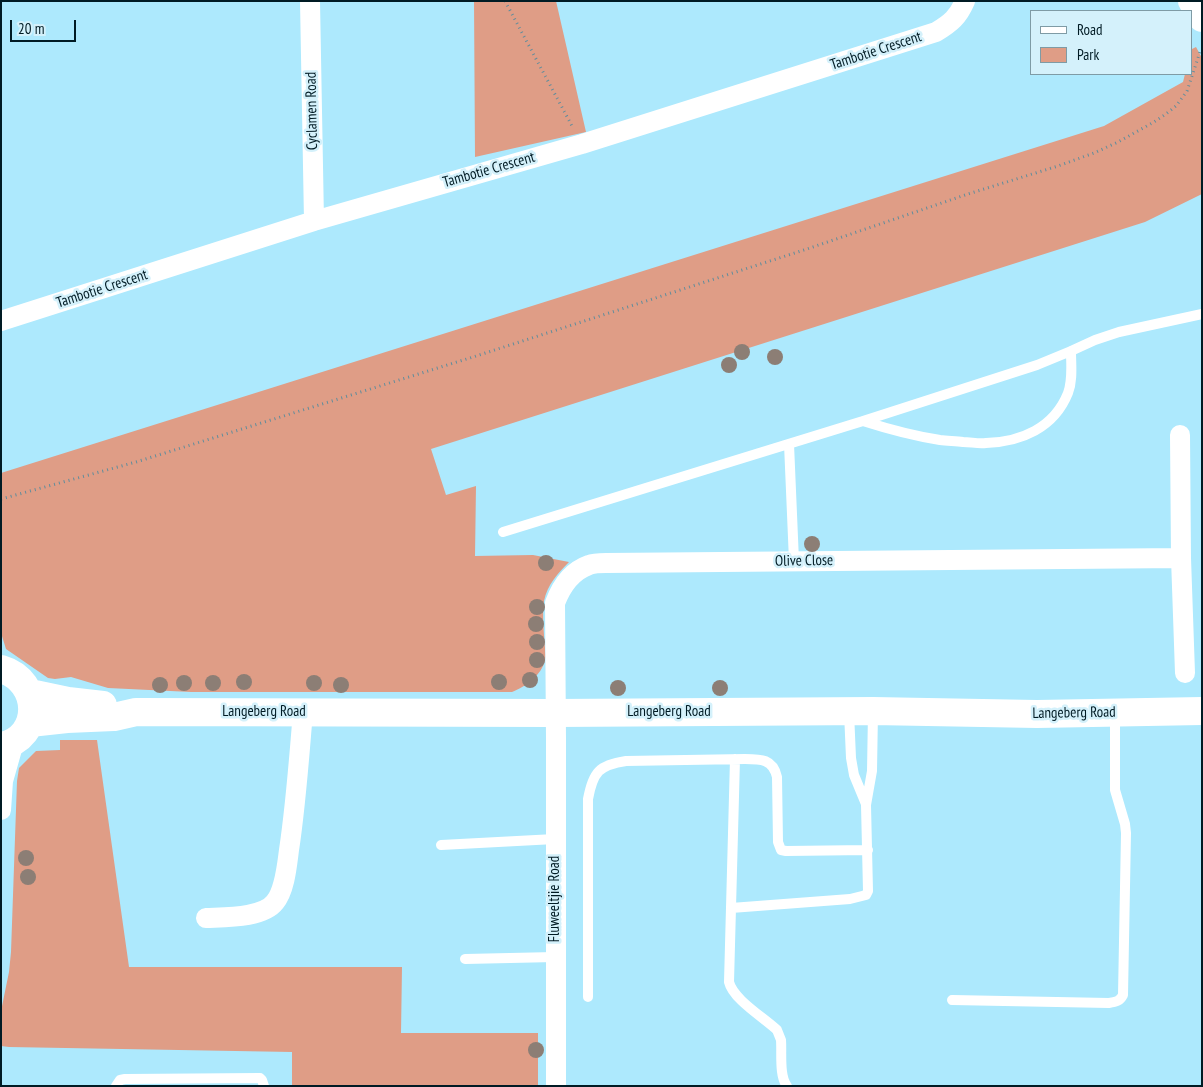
<!DOCTYPE html>
<html>
<head>
<meta charset="utf-8">
<style>
	body { margin:0 }
	#map { position:relative; width:1203px; height:1087px; overflow:hidden; background:#ade9fd; font-family:"PT Sans Narrow",sans-serif }
	canvas { display:block }
	.frame { position:absolute; inset:0; border:2px solid #001b24; pointer-events:none }
	.legend { position:absolute; left:1030px; top:10px; width:162px; height:65px; box-sizing:border-box; background:#d4f1fb; border:1px solid #7f9ba5; margin:0; padding:6px 9px; list-style:none; font-size:15px; color:#001b24 }
	.legend li { display:flex; align-items:center; gap:10px; height:25px }
	.legend b { width:25px; border:1px solid #7f9ba5 }
	.scale { position:absolute; left:10px; top:20px; width:66px; height:22px; box-sizing:border-box; border:2px solid #001b24; border-top:0; padding-left:6px; font-size:15px; line-height:18px; white-space:nowrap; color:#001b24; -webkit-text-stroke:4px #d4f1fb; paint-order:stroke }
</style>
</head>
<body>
<div id="map">
<canvas width="1203" height="1087"></canvas>
<div class="frame"></div>
<ul class="legend">
<li><b style="height:6px;background:#fff"></b>Road</li>
<li><b style="height:14px;background:#df9d86"></b>Park</li>
</ul>
<div class="scale">20 m</div>
</div>
<script>
const c = document.querySelector('canvas').getContext('2d');
c.lineJoin = 'round';
function fill(path, color) {
  c.fillStyle = color;
  c.fill(path, 'evenodd');
}
function stroke(path, color, width, dash) {
  c.strokeStyle = color;
  c.lineWidth = width;
  c.lineCap = dash ? 'butt' : 'round';
  c.setLineDash(dash || []);
  c.stroke(path);
}
function drawText(font, color, halo, rows, align = 'center') {
  c.font = font + ' "PT Sans Narrow",sans-serif';
  c.lineWidth = 5;
  c.setLineDash([]);
  c.textBaseline = 'middle';
  c.strokeStyle = halo;
  c.fillStyle = color;
  for (const [text, x, y, turn = 0] of rows) {
    c.save();
    c.translate(x, y);
    c.rotate((+turn || 0) * Math.PI / 180);
    c.textAlign = isNaN(turn) ? turn : align;
    if (halo) c.strokeText(text, 0, 0);
    c.fillText(text, 0, 0);
    c.restore();
  }
}
fill(new Path2D(`
	M474,1H556L586,132L475,157Z
	M1196,47L1202,58V194L1145,222L431,449L446,495L476,486L475,556L533,555L569,562C558,573 547,585 544,601C542,616 544,633 545,648C545,652 546,657 545,660C542,675 525,687 512,692H191L108,688L71,677L55,679L48,678L6,649L1,633V473L1104,126L1183,82L1185,74H1192V49Z
	M60,740H97L129,967H402L401,1033H538V1086H292V1052L9,1047L1,1046V1011L9,972L11,952L17,781L19,768L36,751L60,750Z`), '#df9d86');
stroke(new Path2D(`
	M505,1L572,126
	M1,499L136,462L473,357L807,249L968,194L1058,166L1094,153L1118,142L1154,122L1166,114L1176,106L1187,91L1201,49`), '#608d9c', 3, [1, 4]);
stroke(new Path2D(`
	M863,421C888,429 914,436 940,440C948,441 956,441 963,442C971,442 978,444 986,443C1021,442 1054,428 1068,393C1073,380 1071,365 1071,351
	M789,444L794,561
	M503,532L863,421L1037,365L1071,351L1095,340L1119,332L1202,314
	M849,712L851,758L854,775L866,804
	M735,759L729,982C733,999 763,1017 777,1030L781,1040C782,1053 779,1076 787,1086
	M441,845L555,839
	M731,908L850,899L866,895L868,891L866,805L872,771L873,712
	M465,959L555,957
	M588,997V799C593,772 599,765 626,761L745,759C761,759 773,759 777,777L778,842L781,850L786,851L868,850
	M952,1000L1109,1003C1116,1002 1120,1001 1123,995L1126,833L1125,824L1115,790V714
	M116,1086L120,1080L125,1079L260,1078L262,1080L264,1086`), '#fff', 10);
stroke(new Path2D(`
	M310,1L314,221
	M1,321L314,221L582,144L936,32C951,23 958,17 965,1
	M1180,435L1181,558L1185,673
	M1,810L3,781L14,742
	M206,918C225,917 263,918 275,902C285,890 287,865 289,850C296,804 299,758 303,712
	M556,1086V740L555,603C561,587 572,571 589,565C594,563 601,563 606,563L1181,558`), '#fff', 20);
stroke(new Path2D(`
	M1192,1L1202,18
	M1,669C42,681 43,738 1,746
	M30,693L68,701L103,705
	M30,723L67,719L114,717L136,712L555,713L873,711L1037,714L1202,711`), '#fff', 28);
c.fillStyle = '#8c7e75';
for (const [x, y] of [
	[742,352],
	[775,357],
	[729,365],
	[812,544],
	[546,563],
	[537,607],
	[536,624],
	[537,642],
	[537,660],
	[530,680],
	[244,682],
	[499,682],
	[184,683],
	[213,683],
	[314,683],
	[160,685],
	[341,685],
	[618,688],
	[720,688],
	[26,858],
	[28,877],
	[536,1050]
]) {
  c.beginPath();
  c.arc(x, y, 8, 0, 2 * Math.PI);
  c.fill();
}
drawText('15px', '#001b24', '#d4f1fb', [
	["Tambotie Crescent",876,51,-18],
	["Cyclamen Road",312,111,-91],
	["Tambotie Crescent",489,170,-16],
	["Tambotie Crescent",102,289,-18],
	["Olive Close",804,561,-1],
	["Langeberg Road",264,712],
	["Langeberg Road",669,712],
	["Langeberg Road",1074,713,-1],
	["Fluweeltjie Road",555,899,-90]
]);
</script>
</body>
</html>
